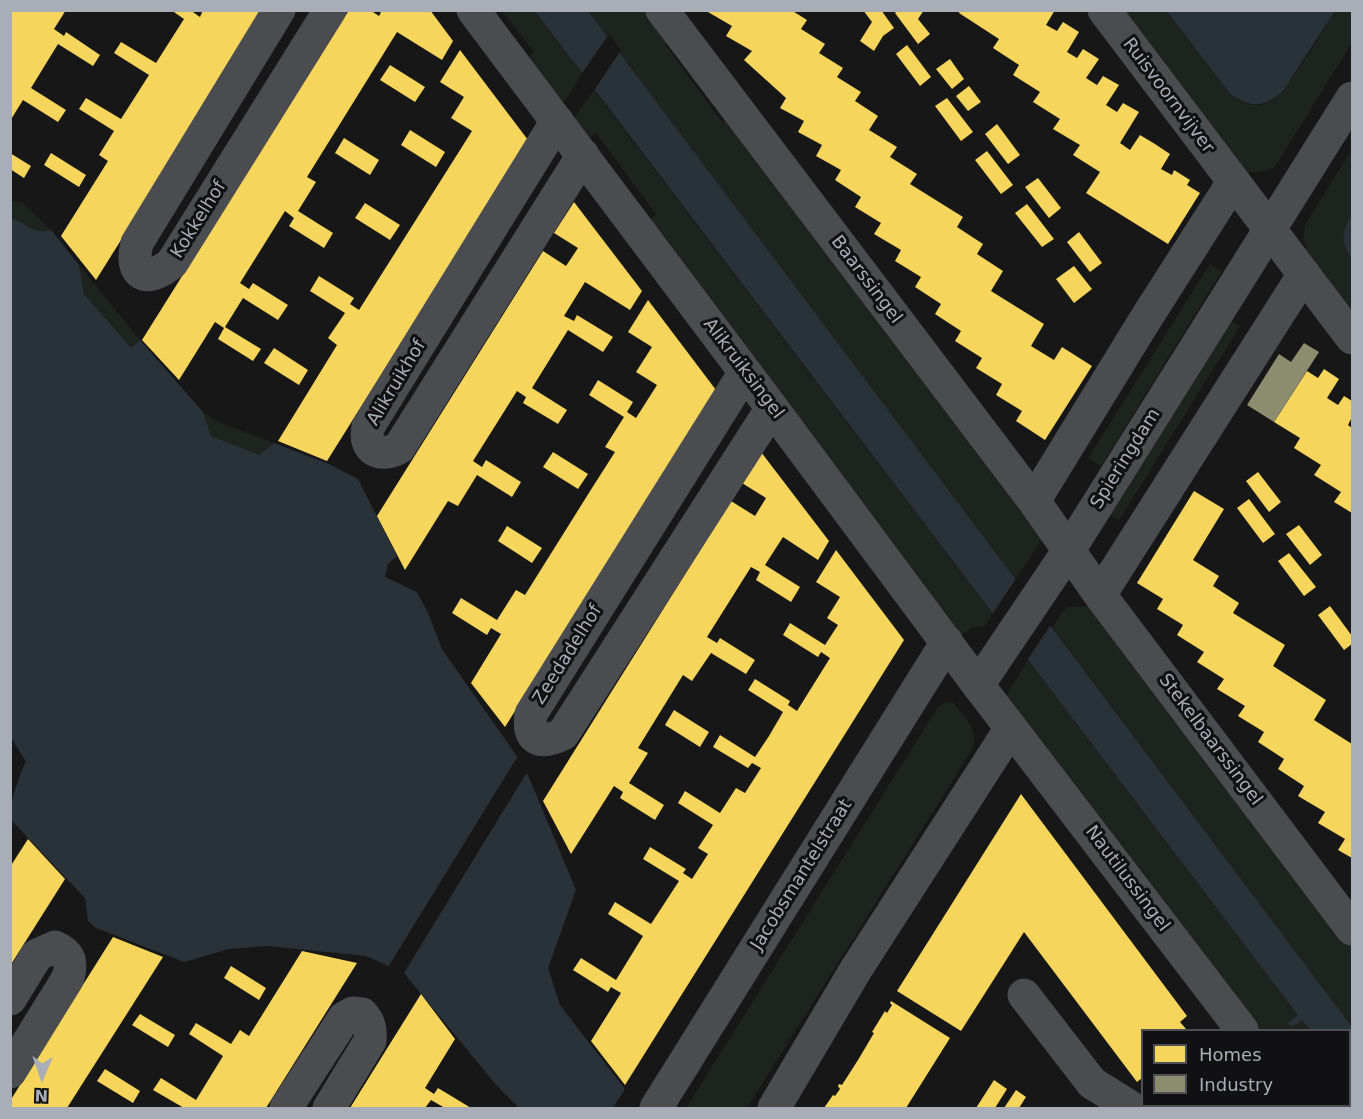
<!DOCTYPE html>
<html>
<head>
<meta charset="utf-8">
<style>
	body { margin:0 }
	#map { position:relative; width:1363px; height:1119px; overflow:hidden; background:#171717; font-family:"DejaVu Sans",sans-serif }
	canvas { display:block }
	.frame { position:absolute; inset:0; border:12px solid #a8adb8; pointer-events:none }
	.legend { position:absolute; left:1141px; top:1029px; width:210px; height:78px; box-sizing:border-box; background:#111113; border:2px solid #4d4f55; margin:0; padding:8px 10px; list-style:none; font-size:18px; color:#a8adb8 }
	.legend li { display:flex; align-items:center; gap:12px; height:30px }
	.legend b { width:30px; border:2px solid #4d4f55 }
	.north { position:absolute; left:12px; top:1047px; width:60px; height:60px; -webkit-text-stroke:4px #111113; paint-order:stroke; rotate:182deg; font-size:16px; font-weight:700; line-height:24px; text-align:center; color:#a8adb8 }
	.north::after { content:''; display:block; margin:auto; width:21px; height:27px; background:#a8adb8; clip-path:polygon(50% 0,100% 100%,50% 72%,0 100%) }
</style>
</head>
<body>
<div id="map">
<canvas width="1363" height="1119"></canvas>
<div class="frame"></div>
<ul class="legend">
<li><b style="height:16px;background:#f6d55c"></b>Homes</li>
<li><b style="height:16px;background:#8c8c6e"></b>Industry</li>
</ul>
<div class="north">N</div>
</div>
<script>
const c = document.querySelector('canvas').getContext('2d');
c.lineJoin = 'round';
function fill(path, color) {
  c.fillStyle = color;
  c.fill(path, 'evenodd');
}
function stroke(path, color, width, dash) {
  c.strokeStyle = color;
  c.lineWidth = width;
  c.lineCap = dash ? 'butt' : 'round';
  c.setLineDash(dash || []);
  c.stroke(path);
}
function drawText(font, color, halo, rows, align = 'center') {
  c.font = font + ' "DejaVu Sans",sans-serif';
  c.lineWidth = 6;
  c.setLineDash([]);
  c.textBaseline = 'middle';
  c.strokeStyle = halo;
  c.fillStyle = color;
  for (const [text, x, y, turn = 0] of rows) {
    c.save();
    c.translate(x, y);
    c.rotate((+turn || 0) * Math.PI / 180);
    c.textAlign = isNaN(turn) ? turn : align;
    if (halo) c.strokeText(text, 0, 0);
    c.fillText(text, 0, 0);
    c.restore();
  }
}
fill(new Path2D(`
	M502,11H535L582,73L566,100L559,107L526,60L534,52Z
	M588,11H648L670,40L665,44L722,122L728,118L1044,537L1015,580Z
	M1119,11H1167L1231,95C1239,100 1251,107 1261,105C1286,99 1321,33 1335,11H1352V43L1274,168L1260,172H1244Z
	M594,90L993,614L985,626L973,627L959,636L647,221L656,214L596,133L586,141L571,121Z
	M1352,149V322L1301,253L1307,246L1303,241L1305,225Z
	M10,201L22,202L52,231H36L11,217Z
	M1210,264L1222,271L1101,466L1088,458Z
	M79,265L140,340L131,349L84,294Z
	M1229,320L1240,326L1119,520L1108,514Z
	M203,412L218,422L274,443L259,456L211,436Z
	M1098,606L1352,945V1027L1052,628L1066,607Z
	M1028,660L1298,1015L1289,1023L1302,1020L1310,1030H1256L1006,696Z
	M945,702H953C964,717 979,728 973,748L747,1108H686L938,707Z`), '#1d241e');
fill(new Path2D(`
	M535,11H588L1352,1027V1087L1350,1083V1030H1310L1302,1020L1292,1027L1288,1023L1298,1015Z
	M1167,11H1335L1283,91C1262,108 1254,108 1231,95Z
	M1352,214V258C1340,241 1342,232 1352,214Z
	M11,217L36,231H52L79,265L84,294L131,348L140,340L203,412L211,436L259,455L274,443L329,464L358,479L397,556L388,564L385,577L417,592L428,613L442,649L525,768L576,890L548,968L560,1005L625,1089L613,1108H519L497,1086L404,973L366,956L267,946L229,949L184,962L96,928L88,921L85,898L12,821C11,816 10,811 11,805C12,798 22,767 26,762L10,736Z`), '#2a3239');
fill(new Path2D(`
	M609,34L621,50L593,92L580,76Z
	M1017,577L1052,623L1026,662L991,616Z
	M519,754L529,769L404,973L403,976L387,969Z`), '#171717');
fill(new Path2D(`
	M10,10H66L54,29L64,36L66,32L100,55L93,66L58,44L31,88L66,110L58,122L23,100L10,121Z
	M171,10H190L200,17L203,10H265L96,280L61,236L108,161L99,155L114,131L79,109L86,98L121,119L149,75L114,53L121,42L156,63L184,19Z
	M349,10H370L379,16L382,10H430L453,41L442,60L397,32L307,177L316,182L298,211L333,233L324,248L289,226L294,218L285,211L240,283L249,289L253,283L288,305L278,320L243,298L225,327L261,349L253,361L218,339L224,328L215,322L179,380L142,340Z
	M709,10H791L807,20L801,29L825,44L819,53L843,68L837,77L861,92L855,101L878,116L869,130L897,147L890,157L917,174L910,184L963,217L957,227L983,244L977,254L1003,271L991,291L1044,324L1031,346L1054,360L1062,347L1092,366L1045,440L1016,421L1022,411L996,395L1002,384L976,368L982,358L955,341L961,331L935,314L941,304L915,287L921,277L895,261L901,250L874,234L881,223L855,207L861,197L835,180L841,170L816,156L822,145L798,132L804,121L780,108L786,98L744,60L752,51L726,36L732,26L708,12Z
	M863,10H881L894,28L883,36L874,51L860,41L872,22Z
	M898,10H924L918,19L930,34L918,44L895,13Z
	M960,10H1055L1046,25L1057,31L1063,22L1079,32L1067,52L1077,58L1083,49L1099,59L1086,78L1097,85L1103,76L1119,85L1106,105L1117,112L1123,103L1139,112L1120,143L1130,150L1140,135L1155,144L1170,154L1161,169L1172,175L1174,170L1190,180L1187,185L1200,193L1168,244L1086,193L1100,172L1073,155L1080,145L1053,129L1060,119L1033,102L1040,92L1013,75L1019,65L993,48L999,39L959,13Z
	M907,45L931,77L920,86L896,54Z
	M460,50L528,140L327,461L278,441L337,345L328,338L345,313L310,291L319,276L354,298L350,304L359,310L472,131L451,118L464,97L440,82Z
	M950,59L964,79L952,89L936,69Z
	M390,65L425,87L415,102L380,80Z
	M969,86L981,102L968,111L956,96Z
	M947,98L973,132L961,141L935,106Z
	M997,124L1020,155L1008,164L985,134Z
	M410,130L445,152L436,167L401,145Z
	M344,138L379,160L370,175L335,153Z
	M987,151L1013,185L1001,194L975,160Z
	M10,153L31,166L24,178L10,169Z
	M51,153L86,175L79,187L44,165Z
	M1038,178L1061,208L1049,218L1025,187Z
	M574,202L642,291L630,310L585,282L564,316L574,321L577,315L613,337L603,352L568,330L532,388L567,410L558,424L523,403L526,397L517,391L473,461L482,467L486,460L521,482L512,497L477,475L458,506L448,501L405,570L377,516L543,251L566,266L578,248L554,233Z
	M365,203L400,225L390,240L355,218Z
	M1027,204L1054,239L1042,247L1015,213Z
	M1079,232L1102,263L1090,272L1067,242Z
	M1074,266L1092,289L1074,303L1056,279Z
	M648,300L716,390L505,727L471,683L501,634L491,628L487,635L452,613L461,598L497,620L516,590L525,595L592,488L615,452L605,447L624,417L589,395L598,380L633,402L627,412L636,418L657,385L636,372L652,347L628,332Z
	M274,348L308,370L299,385L264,363Z
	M1324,369L1339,379L1327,398L1338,405L1344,396L1352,401V417L1348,425L1352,428V513L1334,502L1341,492L1314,475L1321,465L1294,448L1300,438L1274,422L1307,371L1318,378Z
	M553,452L588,474L578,489L543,467Z
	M761,452L829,541L818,560L783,537L765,565L800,587L791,602L756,580L760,572L751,567L707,637L717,643L720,638L755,660L746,674L711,653L692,681L683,675L638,748L648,753L629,783L664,805L655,820L620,798L623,792L614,786L571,854L543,801L731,501L755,516L766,498L742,483Z
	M1258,472L1281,502L1269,512L1246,481Z
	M1194,491L1224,509L1193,560L1219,576L1213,586L1239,603L1233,613L1285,645L1273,666L1326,700L1314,720L1352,744V858L1338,850L1345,839L1318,823L1325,812L1298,796L1304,786L1278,769L1284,759L1258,742L1264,732L1238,716L1245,706L1217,689L1224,679L1197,662L1204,652L1177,635L1183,625L1157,609L1163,599L1137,583Z
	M1249,499L1275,534L1263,543L1237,508Z
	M1299,525L1322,555L1310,565L1286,534Z
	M507,526L542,548L532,563L498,541Z
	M836,550L904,640L625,1085L591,1041L621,993L611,987L608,992L573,970L581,958L616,980L643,936L608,914L615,902L651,924L679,881L643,859L650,847L686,869L683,873L692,879L708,854L698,848L713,825L678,803L685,791L720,813L736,788L745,793L761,768L752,763L748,768L713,747L720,735L755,757L769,736L783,712L748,690L755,679L790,701L788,705L797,711L830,658L821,652L818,657L783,635L790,623L825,645L838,625L827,618L840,597L816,582Z
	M1289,553L1316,587L1304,596L1278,561Z
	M1330,606L1352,636V644L1344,650L1318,615Z
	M674,710L709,732L700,747L665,725Z
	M1021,794L1187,1016L1180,1022L1186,1029L1185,1030H1142V1078L1137,1082L1024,932L961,1031L897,991Z
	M28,839L65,879L10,966V867Z
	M113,937L163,957L67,1108H10V1101Z
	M302,951L357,963L266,1108H184L153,1090L161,1078L196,1100L223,1056L189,1034L196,1023L231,1044L240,1030L249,1036Z
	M231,966L266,988L259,1000L224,978Z
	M421,994L455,1039L425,1088L434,1094L438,1088L471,1108H445L431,1100L425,1108H350Z
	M891,1001L950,1038L906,1108H824L833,1095L835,1096L840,1089L838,1086L839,1084L842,1085L858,1060L874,1033L872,1032L885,1011L887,1013L892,1005L890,1003Z
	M140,1014L175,1035L168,1047L132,1025Z
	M105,1069L140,1091L133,1103L97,1081Z
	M994,1080L1007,1089L995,1108H976Z
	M1016,1090L1026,1097L1019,1108H1004Z`), '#f6d55c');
fill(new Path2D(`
	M1304,343L1319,352L1274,422L1247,405L1279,354L1291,362Z`), '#8c8c6e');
stroke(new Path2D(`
	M279,10L137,243C129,276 146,284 172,263L330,10
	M473,10L772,408L978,685L1242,1030
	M662,10L1034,501L1100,595L1352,929
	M1104,10L1352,338
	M557,121L368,427C363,450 380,458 399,448L583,155
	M745,372L531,714C527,741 541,745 563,734L772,408
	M1034,501L1145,320L1233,182
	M1100,595L1304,274
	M978,685L1069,550L1352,98
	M1024,995L1092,1083L1132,1108
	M10,999L37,955L55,947C71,954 72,963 68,978L10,1072
	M1299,1106L1301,1108
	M286,1108L344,1018L353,1013L362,1014C370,1023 371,1030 370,1041L329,1108
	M656,1108L947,642
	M774,1108L855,971L1011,728
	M1182,1108L1184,1106`), '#4b4c50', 33);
drawText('18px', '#a8adb8', '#111113', [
	["Ruisvoornvijver",1168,96,53],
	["Kokkelhof",199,220,-58],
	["Baarssingel",866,280,53],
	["Alikruiksingel",743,369,53],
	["Alikruikhof",397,383,-59],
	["Spieringdam",1126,459,-58],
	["Zeedadelhof",568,655,-58],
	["Stekelbaarssingel",1210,740,53],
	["Jacobsmantelstraat",802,875,-58],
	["Nautilussingel",1127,879,53]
]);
</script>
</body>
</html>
